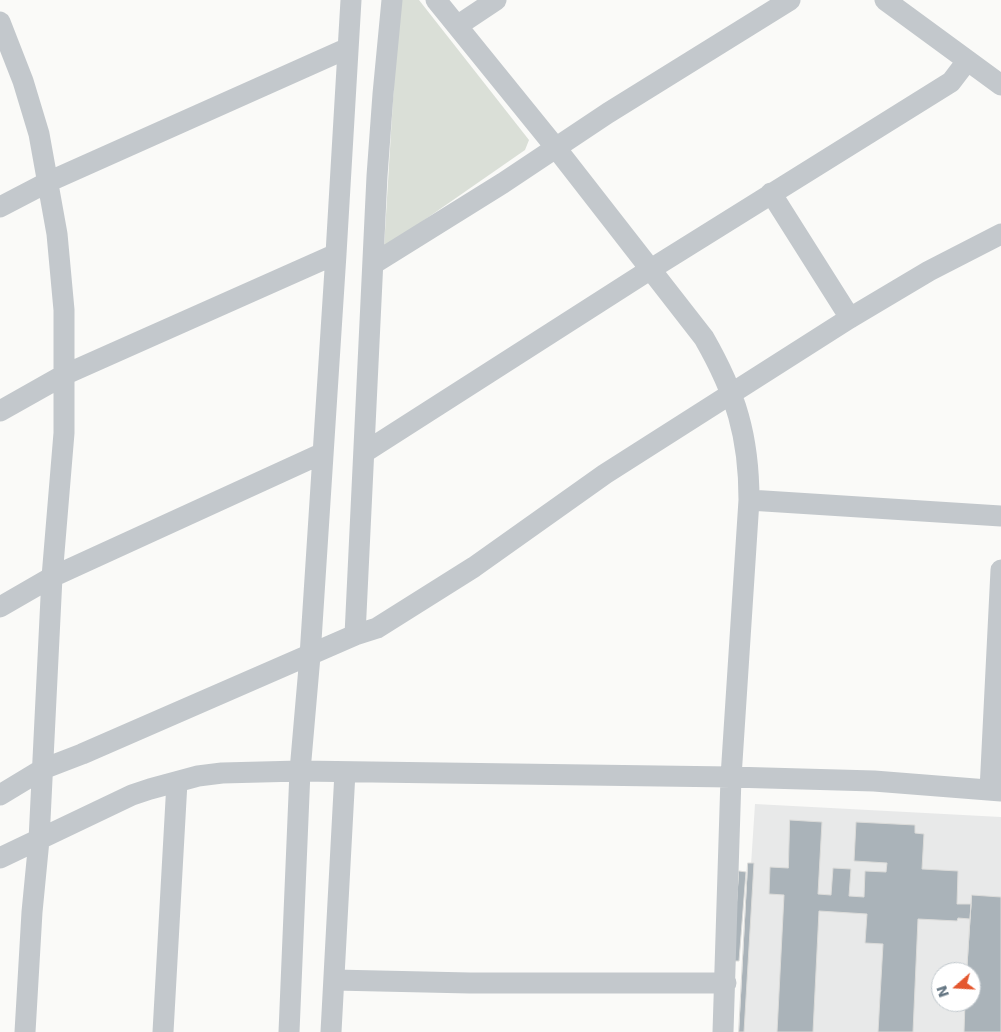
<!DOCTYPE html>
<html>
<head>
<meta charset="utf-8">
<style>
	body { margin:0 }
	#map { position:relative; width:1001px; height:1032px; overflow:hidden; background:#fafaf8; font-family:"DejaVu Sans",sans-serif }
	canvas { display:block }
	.north { position:absolute; left:931px; top:962px; width:50px; height:50px; box-sizing:border-box; background:#fff; border:1px solid #c1c8cd; border-radius:50%; rotate:251deg; font-size:14px; font-weight:700; line-height:20px; text-align:center; color:#657683 }
	.north::after { content:''; display:block; margin:auto; width:18px; height:22px; background:#e4572e; clip-path:polygon(50% 0,100% 100%,50% 72%,0 100%) }
</style>
</head>
<body>
<div id="map">
<canvas width="1001" height="1032"></canvas>
<div class="north">N</div>
</div>
<script>
const c = document.querySelector('canvas').getContext('2d');
c.lineJoin = 'round';
function fill(path, color) {
  c.fillStyle = color;
  c.fill(path, 'evenodd');
}
function stroke(path, color, width, dash) {
  c.strokeStyle = color;
  c.lineWidth = width;
  c.lineCap = dash ? 'butt' : 'round';
  c.setLineDash(dash || []);
  c.stroke(path);
}
fill(new Path2D(`
	M755,804L1001,817V1032H740ZM941,972H971V1002H941Z`), '#e8e9e9');
fill(new Path2D(`
	M399,0H419L529,140L525,150L384,248Z`), '#dadfd7');
const building = new Path2D(`
	M790,820L822,822L818,894L831,895L833,868L851,869L849,896L864,897L865,871L886,872L887,863L854,861L856,822L915,825V833L924,834L922,869L958,871L957,904H971L970,919L958,918L957,921L918,919L913,1032H878L883,944L865,943L867,914L819,911L813,1032H777L784,895L769,894L770,867L788,868Z
	M748,863H754L744,1032H739Z
	M739,871L746,872L739,961H733Z
	M972,895L1001,897V1032H964L965,1002H971V972H967Z`);
fill(building, '#aab3b9');
stroke(building, '#dcdcda', 1);
stroke(new Path2D(`
	M436,0L556,148L704,338C736,394 749,436 749,500L731,777L723,1032
	M885,0L1001,85
	M0,22L23,81L39,134L57,234L64,310V433L52,577L39,840L32,912L25,1032
	M457,26L496,0
	M771,193L850,318
	M0,207L48,182L348,48
	M373,264L503,183L608,113L790,0
	M0,411L64,375L336,254
	M365,452L651,269L951,82L967,61
	M749,500L1001,516
	M0,607L52,577L323,453
	M355,635L377,176L383,94L392,0
	M990,790L1001,570
	M0,795L43,769L82,754L355,635L377,628L474,567L605,474L850,318L929,271L1001,234
	M0,858L132,795L150,789L198,776L222,773L300,771L731,777L874,781L1001,791
	M334,980L470,983H726
	M163,1032L177,782
	M289,1032L300,771L310,656L336,254L351,0
	M331,1032L345,772`), '#c3c8cc', 21);
</script>
</body>
</html>
